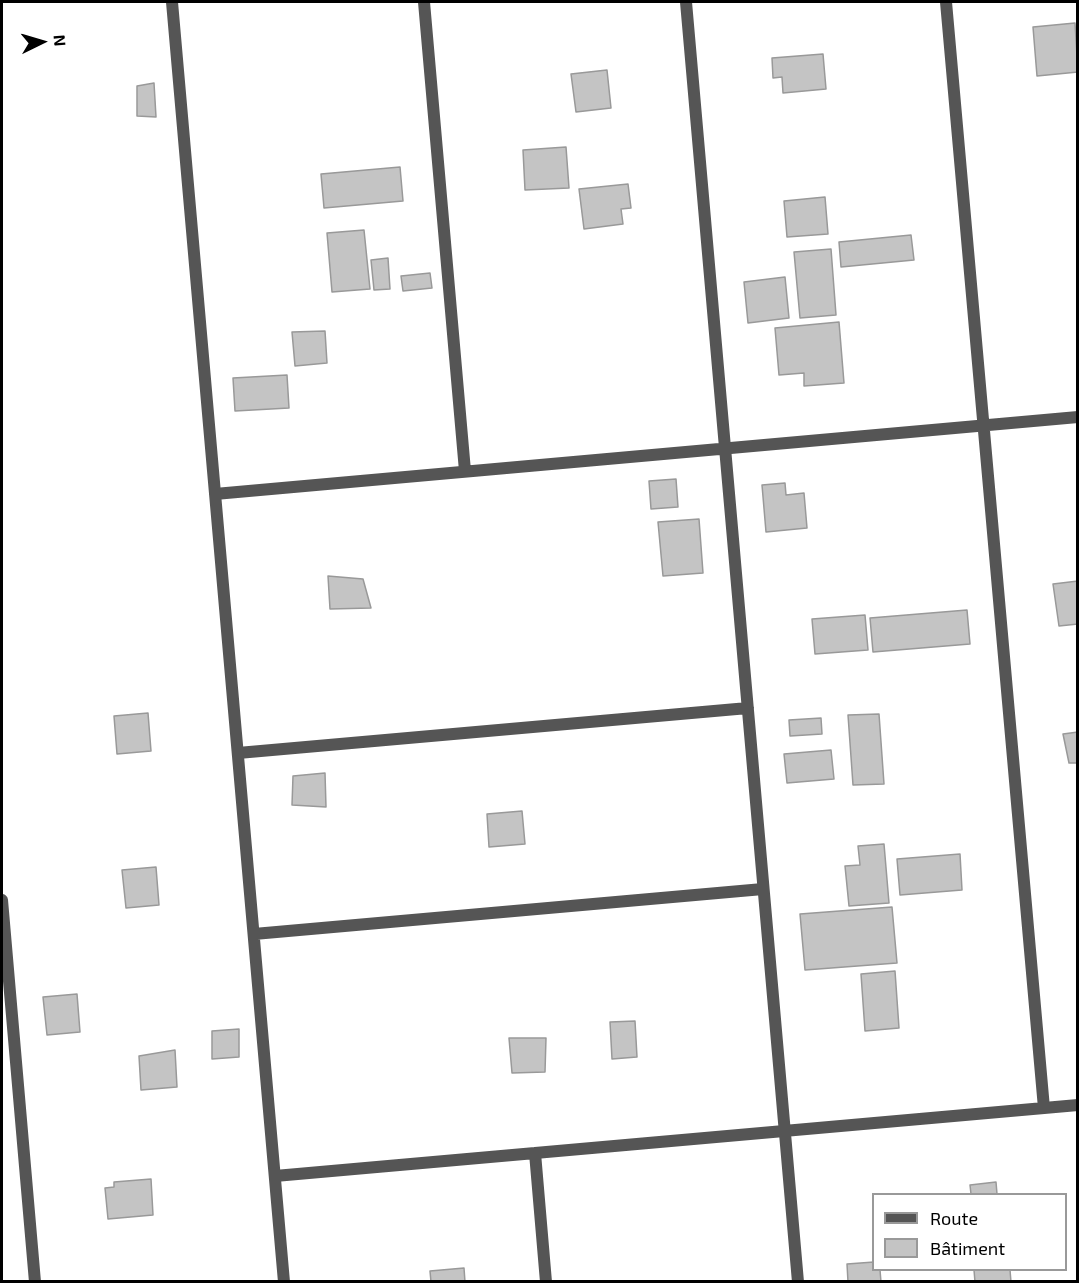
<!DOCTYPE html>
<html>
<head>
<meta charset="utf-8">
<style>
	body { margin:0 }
	#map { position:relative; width:1079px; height:1283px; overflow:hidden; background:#fff; font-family:"Exo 2",sans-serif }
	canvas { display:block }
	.frame { position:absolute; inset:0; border:3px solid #000; pointer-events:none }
	.legend { position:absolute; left:872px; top:1193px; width:195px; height:78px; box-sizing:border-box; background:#fff; border:2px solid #999; margin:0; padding:8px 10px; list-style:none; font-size:18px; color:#000 }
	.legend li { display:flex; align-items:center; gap:12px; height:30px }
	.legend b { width:30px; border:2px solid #999 }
	.north { position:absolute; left:12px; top:12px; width:60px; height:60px; -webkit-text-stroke:4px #fff; paint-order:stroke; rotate:85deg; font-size:16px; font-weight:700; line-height:24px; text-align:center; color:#000 }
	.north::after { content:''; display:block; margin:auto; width:21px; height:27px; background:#000; clip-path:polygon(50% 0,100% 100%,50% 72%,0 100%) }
</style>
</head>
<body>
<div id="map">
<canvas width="1079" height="1283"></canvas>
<div class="frame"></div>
<ul class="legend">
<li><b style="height:8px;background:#555"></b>Route</li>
<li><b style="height:16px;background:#c4c4c4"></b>Bâtiment</li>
</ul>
<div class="north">N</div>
</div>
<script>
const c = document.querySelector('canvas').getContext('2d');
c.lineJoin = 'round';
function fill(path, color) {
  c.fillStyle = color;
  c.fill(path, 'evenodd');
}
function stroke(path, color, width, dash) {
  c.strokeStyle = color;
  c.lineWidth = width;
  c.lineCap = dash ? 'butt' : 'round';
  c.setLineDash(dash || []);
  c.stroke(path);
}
const building = new Path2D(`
	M1075,23L1078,72L1037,76L1033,27Z
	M823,54L826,89L783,93L782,77L773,78L772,58Z
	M607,70L611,108L576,112L571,74Z
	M154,83L156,117L137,116V86Z
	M566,147L569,188L525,190L523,150Z
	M400,167L403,201L324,208L321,174Z
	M628,184L631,208L621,209L623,224L584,229L579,189Z
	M825,197L828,234L787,237L784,201Z
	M364,230L370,289L332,292L327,233Z
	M911,235L914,260L841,267L839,242Z
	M831,249L836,315L800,318L794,252Z
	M388,258L390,289L374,290L371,260Z
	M430,273L432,288L403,291L401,276Z
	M785,277L789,318L748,323L744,282Z
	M839,322L844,383L804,386V373L779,375L775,328Z
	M325,331L327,363L295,366L292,332Z
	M287,375L289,408L235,411L233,378Z
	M676,479L678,507L651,509L649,481Z
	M785,483L786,495L804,493L807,528L766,532L762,485Z
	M699,519L703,573L663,576L658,522Z
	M328,576L363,579L371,608L330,609Z
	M1078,581V624L1059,626L1053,584Z
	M967,610L970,644L873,652L870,618Z
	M865,615L868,650L815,654L812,619Z
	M148,713L151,751L117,754L114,716Z
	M879,714L884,784L853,785L848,715Z
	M821,718L822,734L790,736L789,720Z
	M1078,732V763H1069L1063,734Z
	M831,750L834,779L787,783L784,754Z
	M325,773L326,807L292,805L293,776Z
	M522,811L525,844L489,847L487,814Z
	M884,844L889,903L849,906L845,866L860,865L858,846Z
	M960,854L962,890L900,895L897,859Z
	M156,867L159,905L126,908L122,870Z
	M892,907L897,963L805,970L800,914Z
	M895,971L899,1028L865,1031L861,974Z
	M77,994L80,1032L47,1035L43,997Z
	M635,1021L637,1057L612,1059L610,1022Z
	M239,1029V1057L212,1059V1031Z
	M509,1038H546L545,1072L512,1073Z
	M175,1050L177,1087L141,1090L139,1056Z
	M151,1179L153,1215L108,1219L105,1188L114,1187V1182Z
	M996,1182L997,1194H1007H971L970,1185Z
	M874,1262V1270H880L881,1282H848L847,1264Z
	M464,1268L465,1282H431L430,1271Z
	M974,1270H1010L1011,1282H975Z`);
fill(building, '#c4c4c4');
stroke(building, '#999', 1.5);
stroke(new Path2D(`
	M172,2L284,1282
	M424,2L465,471
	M686,2L798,1282
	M946,2L1044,1108
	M215,494L1078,417
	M238,753L748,708
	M2,900L35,1282
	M254,934L763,889
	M535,1153L546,1282
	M275,1176L1078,1105`), '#555', 12);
</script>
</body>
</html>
